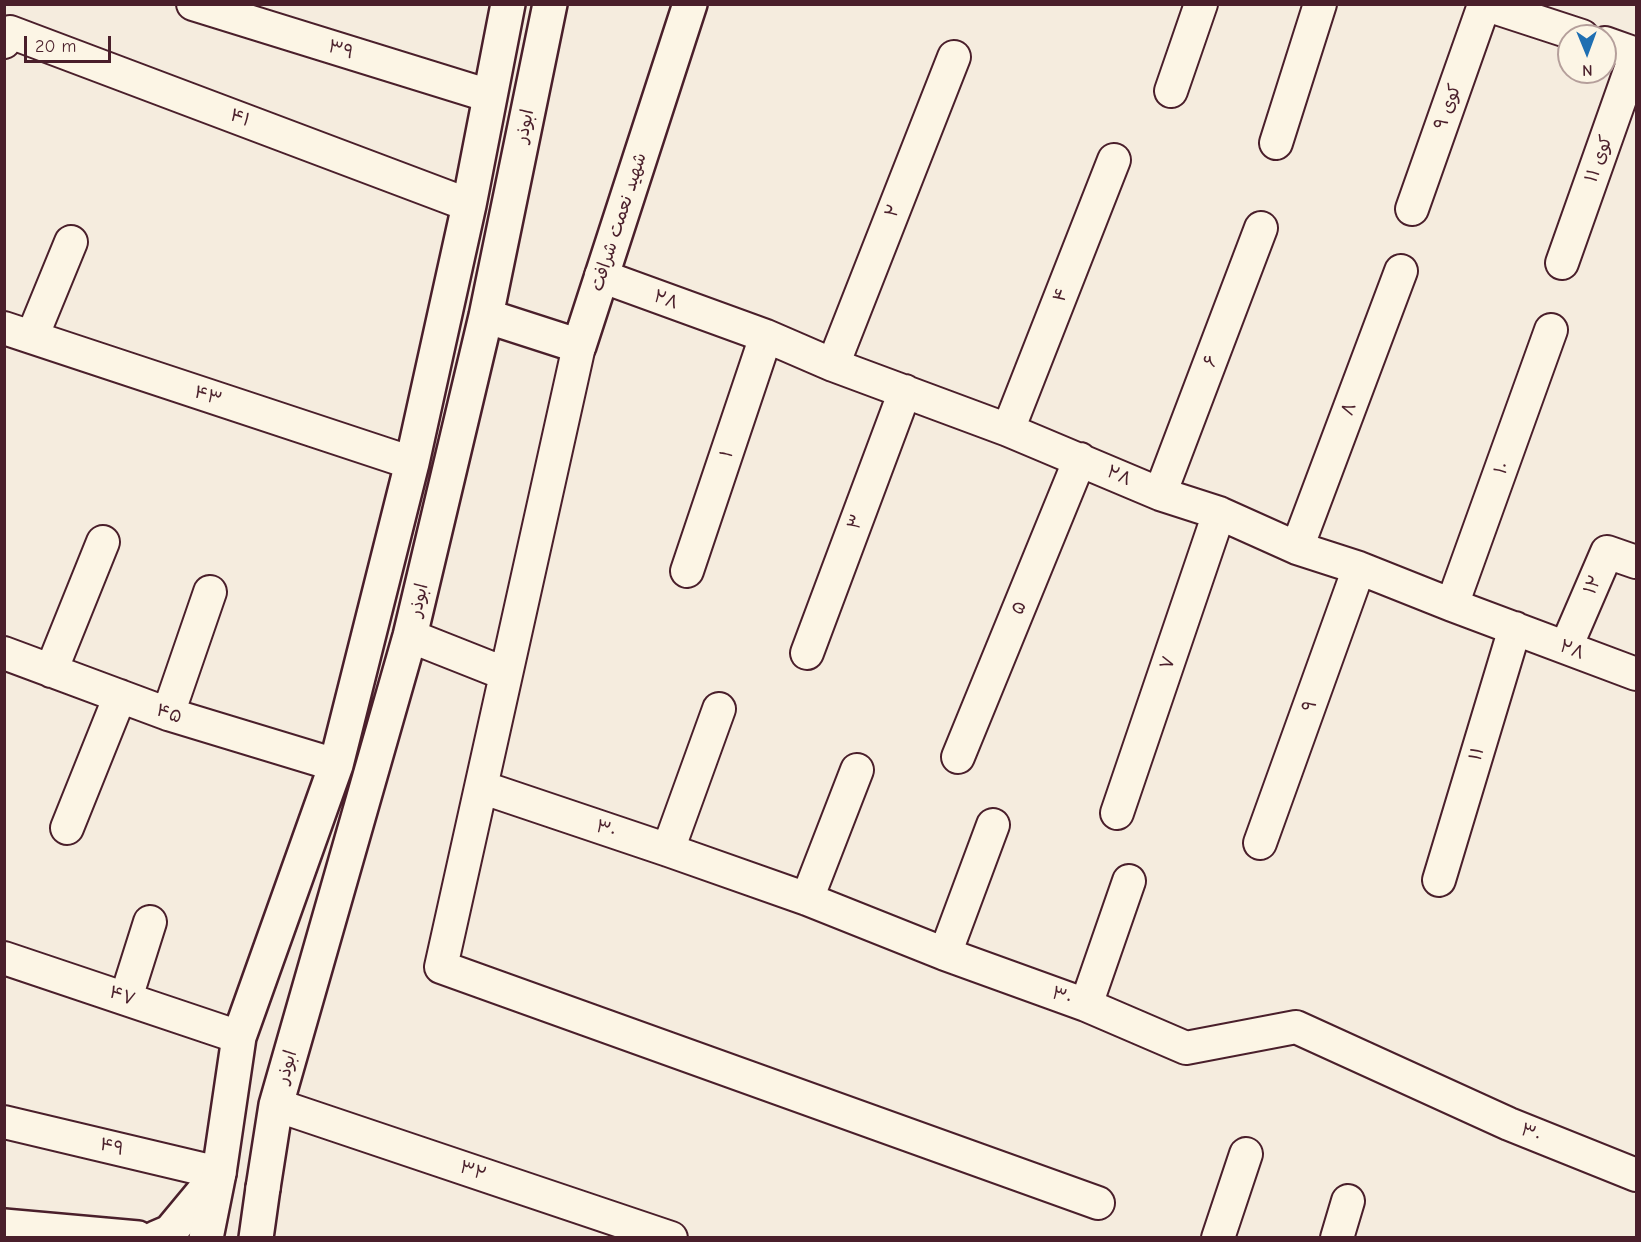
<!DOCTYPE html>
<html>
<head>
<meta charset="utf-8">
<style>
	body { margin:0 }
	#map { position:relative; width:1641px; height:1242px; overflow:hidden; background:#f5ecde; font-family:"Comic Neue",sans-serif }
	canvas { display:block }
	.frame { position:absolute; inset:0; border:6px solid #4a1f2b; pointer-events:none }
	.north { position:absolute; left:1557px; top:24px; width:60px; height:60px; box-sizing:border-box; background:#fcf5e5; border:2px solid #b59f9b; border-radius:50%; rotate:179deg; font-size:16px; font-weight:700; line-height:24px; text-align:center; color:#4a1f2b }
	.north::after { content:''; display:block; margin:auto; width:21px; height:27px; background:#1f6fb2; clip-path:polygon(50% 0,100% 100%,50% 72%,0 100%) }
	.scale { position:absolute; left:24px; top:36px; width:87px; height:27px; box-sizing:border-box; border:3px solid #4a1f2b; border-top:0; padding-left:8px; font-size:18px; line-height:21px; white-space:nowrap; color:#4a1f2b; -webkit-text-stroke:4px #fcf5e5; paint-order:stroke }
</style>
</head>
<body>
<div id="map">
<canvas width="1641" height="1242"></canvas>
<div class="frame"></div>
<div class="north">N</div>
<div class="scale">20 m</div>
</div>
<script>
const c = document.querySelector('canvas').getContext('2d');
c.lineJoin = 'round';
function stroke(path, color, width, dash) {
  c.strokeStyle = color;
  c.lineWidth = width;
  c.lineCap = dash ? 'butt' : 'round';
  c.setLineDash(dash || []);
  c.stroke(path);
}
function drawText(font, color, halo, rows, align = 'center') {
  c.font = font + ' "Comic Neue","Playpen Sans Arabic",sans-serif';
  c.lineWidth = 6;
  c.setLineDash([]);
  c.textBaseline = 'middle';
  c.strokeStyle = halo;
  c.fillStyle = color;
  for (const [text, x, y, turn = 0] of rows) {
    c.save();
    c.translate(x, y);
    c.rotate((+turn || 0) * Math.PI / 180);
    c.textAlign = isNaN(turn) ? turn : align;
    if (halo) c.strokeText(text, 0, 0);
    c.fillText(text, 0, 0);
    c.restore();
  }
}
const street = new Path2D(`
	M193,4L490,96
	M1484,4L1582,36
	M4,42L10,32L469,205
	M1605,43L1636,54
	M1171,91L1201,4
	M1276,143L1320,4
	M1412,209L1484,5
	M1562,263L1636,54
	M601,276L766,336L833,365L1008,430L1160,494L1219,513L1297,548L1359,568L1452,605L1636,674
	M4,328L412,463
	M32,337L71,242
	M579,346L441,967L1098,1203
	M833,365L954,57
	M1008,430L1114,160
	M1160,494L1261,228
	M1297,548L1401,271
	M687,571L766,336
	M1452,605L1551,330
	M410,636L506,674
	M1566,647L1607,552L1636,562
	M4,653L168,714L336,765
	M807,653L905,391
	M51,671L103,542
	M168,714L210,592
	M958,757L1080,459
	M481,787L668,850L807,899L945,954L1086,1005L1186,1048L1296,1027L1509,1124L1636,1175
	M1117,813L1219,513
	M67,828L120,696
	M1260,843L1359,568
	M668,850L719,709
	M1439,880L1515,628
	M807,899L857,770
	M945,954L993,825
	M4,958L239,1037
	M126,998L150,922
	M1086,1005L1129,881
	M276,1105L671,1238
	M4,1122L219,1173
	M1218,1238L1246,1154
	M1337,1238L1348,1201`);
const secondary = new Path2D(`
	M486,316L579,346L690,4
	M263,1188L276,1105L410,636L486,316L550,4
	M4,1226L138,1238
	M156,1238L170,1232L219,1173L239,1037L336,765L412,463L469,205L508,4`);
const highway = new Path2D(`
	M206,1238L219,1173
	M256,1238L263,1188`);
stroke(street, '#4a1f2b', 36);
stroke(secondary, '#4a1f2b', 38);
stroke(highway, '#4a1f2b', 38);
stroke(street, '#fcf5e5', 32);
stroke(secondary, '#fcf5e5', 33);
stroke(highway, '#fcf5e5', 33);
drawText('18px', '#4a1f2b', '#fcf5e5', [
	["۳۹",341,50,17],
	["کوی ۹",1448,107,-70],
	["۴۱",240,118,21],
	["ابوذر",525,126,-78],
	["کوی ۱۱",1599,159,-70],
	["۲",893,211,-69],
	["شهید نعمت شرافت",619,222,-72],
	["۴",1061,295,-68],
	["۲۸",666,300,20],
	["۶",1211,361,-69],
	["۴۳",208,396,18],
	["۸",1349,409,-70],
	["۱",727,454,-71],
	["۱۰",1502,468,-70],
	["۲۸",1119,476,24],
	["۳",856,522,-69],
	["۱۲",1593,585,-67],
	["ابوذر",419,600,-77],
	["۵",1019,608,-68],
	["۲۸",1572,650,21],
	["۷",1168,663,-71],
	["۹",1310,706,-70],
	["۴۵",169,714,19],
	["۱۱",1477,754,-73],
	["۳۰",606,829,18],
	["۴۷",122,996,19],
	["۳۰",1062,996,20],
	["ابوذر",287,1067,-74],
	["۳۰",1531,1133,22],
	["۴۹",112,1147,14],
	["۳۲",473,1171,19]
]);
</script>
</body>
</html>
